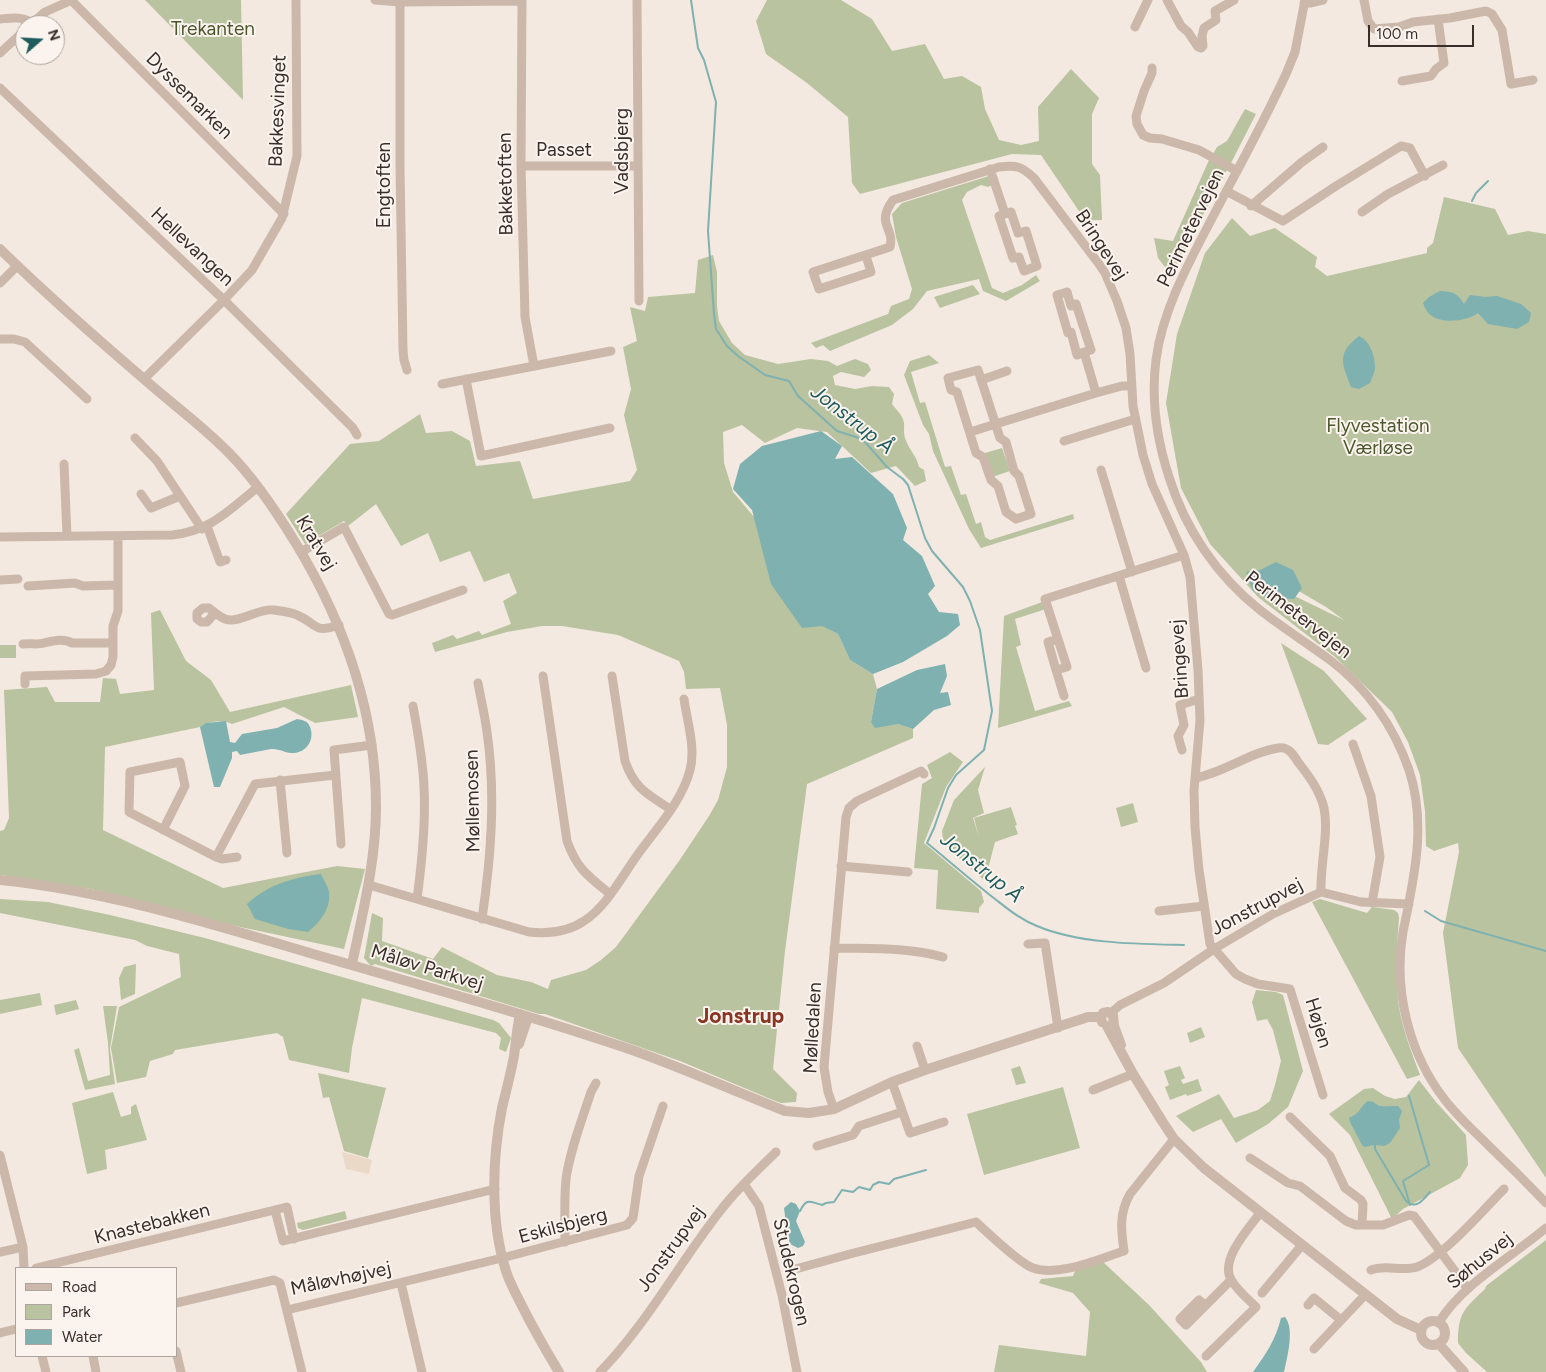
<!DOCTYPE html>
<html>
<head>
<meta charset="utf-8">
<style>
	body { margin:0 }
	#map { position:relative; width:1546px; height:1372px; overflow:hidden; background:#f3e9e0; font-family:Figtree,sans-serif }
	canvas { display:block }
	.legend { position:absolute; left:15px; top:1267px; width:162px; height:90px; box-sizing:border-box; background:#fbf3ed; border:1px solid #aea49f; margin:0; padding:6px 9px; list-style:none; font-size:15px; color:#3a2e2a }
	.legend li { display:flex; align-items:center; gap:10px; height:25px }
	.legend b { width:25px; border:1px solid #aea49f }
	.north { position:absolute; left:15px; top:15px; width:50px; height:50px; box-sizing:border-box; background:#fbf3ed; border:1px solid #aea49f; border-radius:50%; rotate:71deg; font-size:14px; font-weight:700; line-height:20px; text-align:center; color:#3a2e2a }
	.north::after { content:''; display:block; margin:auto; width:18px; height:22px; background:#1f5c5d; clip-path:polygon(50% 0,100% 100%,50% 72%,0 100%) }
	.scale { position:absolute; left:1368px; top:25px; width:106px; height:22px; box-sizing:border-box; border:2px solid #3a2e2a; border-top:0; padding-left:6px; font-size:15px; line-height:18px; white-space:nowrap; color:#3a2e2a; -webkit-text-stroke:4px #fbf3ed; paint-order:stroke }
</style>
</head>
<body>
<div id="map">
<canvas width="1546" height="1372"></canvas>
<ul class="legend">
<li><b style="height:6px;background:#ccb8ab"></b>Road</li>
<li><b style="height:14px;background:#b9c39f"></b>Park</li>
<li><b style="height:14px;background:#7eb1b0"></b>Water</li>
</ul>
<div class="north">N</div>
<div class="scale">100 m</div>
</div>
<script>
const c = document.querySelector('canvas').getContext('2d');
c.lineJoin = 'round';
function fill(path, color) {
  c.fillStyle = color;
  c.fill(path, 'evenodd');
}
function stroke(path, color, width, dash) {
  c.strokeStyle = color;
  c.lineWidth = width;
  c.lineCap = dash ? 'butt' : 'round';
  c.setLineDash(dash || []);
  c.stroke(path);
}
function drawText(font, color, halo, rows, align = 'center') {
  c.font = font + ' Figtree,sans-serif';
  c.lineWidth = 4;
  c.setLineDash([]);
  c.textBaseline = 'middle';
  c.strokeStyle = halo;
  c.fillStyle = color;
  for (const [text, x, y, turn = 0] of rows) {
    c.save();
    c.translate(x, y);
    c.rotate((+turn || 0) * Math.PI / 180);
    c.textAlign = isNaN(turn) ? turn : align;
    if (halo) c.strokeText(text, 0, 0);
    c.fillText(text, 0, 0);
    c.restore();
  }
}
fill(new Path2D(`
	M145,0H241L243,100Z
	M767,0H841L872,19L892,51L925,44L944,79L962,76L981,87L985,109L999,140L1021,145L1039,141L1038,107L1071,69L1099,98L1092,114V164L1100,175L1102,220H1085L1041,155L1012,154L860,194L852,183L848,117L807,83L766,54L756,21Z
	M1245,109L1256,114L1231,163L1213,154L1217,147L1227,141Z
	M1209,160L1228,168L1171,275L1158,258L1154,238L1173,241Z
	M989,176L994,184L988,187L981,185L967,192L962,200L992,288L1003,293L1022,285L1036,275L1040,281L1006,301L983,291L979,279L927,291L913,309L892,325L830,351L823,345L816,348L811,343L888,314L891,306L909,299L912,289L896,237L892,214L902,203Z
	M1444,197L1495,209L1508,235L1528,231L1546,234V1178L1458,1048L1443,933L1459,852L1458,843L1434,851L1426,846L1425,811L1420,775L1408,742L1392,712L1334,656L1258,597L1210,544L1181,488L1166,403L1177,334L1205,253L1232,218L1250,236L1275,228L1317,257L1315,267L1327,276L1427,253V248L1433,243ZM1273,576L1326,607L1344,620L1276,587Z
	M713,255L717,272V306L719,321L732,343L745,355L778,364L811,359L828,361L837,366L855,359L868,364L871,370L864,377L841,372L833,376L835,385L855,389L872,386L889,387L894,394L892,404C895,408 900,413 902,417C905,423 904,427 904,433C905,446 917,455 919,467L924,470L926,481L915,486L896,466L871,473L827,432L797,428L765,443L742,425L723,432L724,463L733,492L760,524L830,630L838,634L850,660L873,674L877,689L871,722L898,724L913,729V738L807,784L785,951L773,1069L797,1093L796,1102L781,1103L773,1100L680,1061L545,1014H539L375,964L371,966L364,958L372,913L383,918L382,941L433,959L442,947L497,975L531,982L548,989L551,980L586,970L601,960L616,947L679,861L709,816L718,800L727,767V725L720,688L686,689L684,672L679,661L618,635L562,626H542L507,632L435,652L432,643L453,635L457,639L479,631L482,635L511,624L503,601L517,593L509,573L484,582L470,551L440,562L428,533L401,546L376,504L348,526L344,521L305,544L286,514L350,444L379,441L420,414L426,433L452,431L470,441L476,466L520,461L533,499L630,481L637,470L624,415L631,389L623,347L637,341L630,307L645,311L648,297L695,293L698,260Z
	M973,285L980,294L940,308L934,297Z
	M929,355L939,363L911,372L920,403L925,402L945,467L951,466L961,495L966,494L976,524L981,522L985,537L990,540L1073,514L1074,519L981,548L969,529L933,451L929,434L923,425L904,375L910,361Z
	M1002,448L1010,471L992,477L985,453Z
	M1042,602L1046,609L1015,619L1021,645L1016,647L1035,711L1069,701L1072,706L998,728L1004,616Z
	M160,610L186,661L211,680L230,712L351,685L358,717L315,723L284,707L232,724C223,719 208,721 200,727L105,747L103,830L223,888L337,866L365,869L344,949L231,925L91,889L0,875V831L4,830L9,818L4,690L47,687L55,702H100L103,678L116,679L120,694L154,690L151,613Z
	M1281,643L1324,671L1367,719L1328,745L1318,744Z
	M0,645H16V658H0Z
	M950,752L963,762L946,787L924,843L981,891L984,902L979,908V913L936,909L938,870L914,868L922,784L932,778L927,765Z
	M985,767L978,790L984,813L973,818L979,837L974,818L1011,807L1017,825L1015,826L1018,834L995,842L985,881L951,851L943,840L942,831L954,800Z
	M1133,803L1138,822L1121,827L1116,808Z
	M0,899L48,902L110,915L205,938L493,1020L499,1023L511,1038L506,1052L499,1049L501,1038L496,1033L362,998L352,1048L349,1073L289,1060L283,1037L277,1033L175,1050L173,1054L150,1061L146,1077L117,1083L111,1048L119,1007L181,977L179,954L147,946L135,940L0,913Z
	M1320,899L1367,913L1372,907L1394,910L1398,913L1399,918C1397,946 1395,973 1398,1000C1401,1026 1411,1051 1420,1075L1407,1079L1312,902Z
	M136,964L135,994L121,1000L119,978L124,967Z
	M1256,990L1276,992L1283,995L1303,1071L1288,1107L1268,1124L1236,1143L1221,1119L1193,1132L1176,1116L1219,1094L1234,1118L1258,1110L1270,1101L1275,1085L1281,1061L1273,1030L1267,1019L1257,1021L1252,1002Z
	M40,993L42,1005L0,1014V1000Z
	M76,1000L79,1009L56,1015L54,1005Z
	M103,1006H117L110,1049L115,1084L85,1090L74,1050L79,1048L88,1081L110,1075L108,1043Z
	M1201,1027L1205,1037L1190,1043L1187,1033Z
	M1020,1066L1026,1083L1016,1085L1011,1069Z
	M1180,1066L1185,1078L1181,1080L1183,1084L1198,1079L1202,1091L1187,1096L1186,1094L1170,1100L1165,1087L1169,1085L1164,1071Z
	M318,1073L386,1088L368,1158L344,1151L329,1097L323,1098Z
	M1419,1080L1436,1102L1466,1135L1468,1165L1460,1178L1403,1209L1392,1219L1350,1135L1329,1114L1364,1089L1373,1088L1385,1096L1395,1099L1406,1097Z
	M1063,1087L1080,1148L984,1175L967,1114Z
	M113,1092L121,1117L131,1114V1107L136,1104L147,1140L105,1150L107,1169L87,1174L72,1103Z
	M345,1211L347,1219L303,1230L298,1228L297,1223Z
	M1546,1240V1372H1487L1466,1353L1458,1343C1458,1313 1464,1309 1485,1289L1486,1286Z
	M1102,1261L1149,1305L1201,1362L1207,1372H994L999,1345L1086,1356L1090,1312L1073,1293L1039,1283L1041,1279L1073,1276L1075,1271Z`), '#b9c39f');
fill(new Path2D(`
	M342,1152L372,1160L369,1174L346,1169Z`), '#ebd9c7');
fill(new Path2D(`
	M1440,291C1453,291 1458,294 1464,304L1470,295L1485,297L1497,296L1521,304L1531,313L1529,322L1517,329L1488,324L1478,313C1468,321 1443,324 1432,316C1427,313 1425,308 1423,303L1429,297Z
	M1359,336C1370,341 1375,356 1375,367C1375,372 1372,378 1370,383L1359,389L1351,387C1342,363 1336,354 1359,336Z
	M821,431L842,446L835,459L852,457L893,494L907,528L903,540L922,556L935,586L928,594L939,612L958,614L960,625L947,636L903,662L873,674L850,660L838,634L822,626L802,628L771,584L752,510L733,489L740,464L762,446Z
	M1276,562L1293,570L1302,588L1294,599L1267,598L1253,591L1246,572L1260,570Z
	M945,664L947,676L940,693L948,692L951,705L934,710L913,729L898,724L875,728L871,722L877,689L917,670Z
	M297,719C303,720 308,721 310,727C315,739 307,752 294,753C287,754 279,748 271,749C261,751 250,753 240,755L237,751L232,752V758L220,787H214L200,727L206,723L226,721L230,742L235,743L242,734L277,728Z
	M321,874C323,879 328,886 329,892C331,909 320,922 308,932L288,929L255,919L247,904C269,884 292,878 321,874Z
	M1368,1101C1374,1101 1375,1104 1380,1106C1386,1107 1393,1106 1398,1106L1402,1111L1399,1120L1400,1128L1390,1143L1384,1146L1375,1145L1364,1147L1362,1145L1350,1122L1349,1118C1352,1116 1355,1115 1358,1112C1362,1108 1363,1104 1368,1101Z
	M791,1202L796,1204L800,1211L796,1221L805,1242L803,1246L798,1248L790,1244L784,1225L785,1216L784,1208Z
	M1285,1317C1295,1329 1287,1358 1284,1372H1253C1266,1354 1276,1339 1281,1318Z`), '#7eb1b0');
stroke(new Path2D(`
	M691,0L698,48L704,60L716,102L708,231L714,314L716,329L727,346L738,356L765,375L789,381L798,396L837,431L856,437L866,443L887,467L903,479L908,485L925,538L932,551L963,587L970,601L980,630L992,711L984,750L956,775L948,788L934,828L927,843C949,861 972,881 995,899C1008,909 1021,920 1037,926C1079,944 1139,944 1184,945
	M1472,201L1476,193L1488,181
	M1425,911L1441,921L1546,951
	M1409,1096L1429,1165L1403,1181L1410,1205
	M1375,1145V1149L1406,1201C1416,1210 1423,1200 1430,1192
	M800,1211C807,1197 810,1202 822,1205L826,1203L834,1202L842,1190L853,1192L859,1187L870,1190L873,1185L879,1182L889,1184L894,1179L926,1170`), '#7eb1b0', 2);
stroke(new Path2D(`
	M71,0L284,214
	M375,0L400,2L522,1
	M400,0V167L403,350L404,360L407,370
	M522,0L521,166L525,317L534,366
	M637,0L639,301
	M1167,0L1181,26L1188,32L1198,47L1201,48L1203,46L1202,36L1204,28L1216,20L1215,11L1234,0
	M1305,0L1295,52L1286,74C1262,126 1234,176 1208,226C1186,268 1162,313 1156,360C1151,399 1157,440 1169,477C1185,529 1217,576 1260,610C1283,628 1307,643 1330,660C1367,688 1394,727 1409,770C1427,824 1414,878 1403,932C1393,990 1409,1054 1445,1100C1458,1117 1475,1132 1490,1147C1509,1165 1528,1184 1546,1203
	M1364,0L1368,21L1374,29L1399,27L1413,22L1450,18L1486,11L1492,14L1502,30L1511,84L1533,80
	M1304,3H1310L1323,0
	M0,19C12,18 22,16 32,23
	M30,25L45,12L72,0
	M1135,27L1148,0
	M0,53L25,30
	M1152,68V73L1144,91L1136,116L1137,124L1143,135L1150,138L1162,139L1199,150L1237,171
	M1402,81L1431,76L1436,69L1444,63L1438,19
	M0,88L224,300L353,428L357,435
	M521,166H638
	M990,169L1005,214L999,216L1013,258L1019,257L1024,271L1037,266L1026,231L1018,233L1011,212L1005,214
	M1226,191L1283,221L1336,186L1401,146L1410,148L1425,176
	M1251,206L1302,162L1323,147
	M1362,212L1388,194L1443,165
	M866,256L871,272L819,289L813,272L890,247C895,227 875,225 893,200L999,167C1017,165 1021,166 1034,178L1099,264L1105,273L1117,301L1126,328L1130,354L1133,406L1143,455L1152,484L1184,555L1190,577L1198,670L1200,720L1194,790L1195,827L1199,870L1210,944L1236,974L1245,979L1258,984L1290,989L1323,1095
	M0,283L17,266
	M0,339H14L25,342L87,399
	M1084,352L1077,355L1071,332L1068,333L1057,295L1067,292L1071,306L1076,304L1091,350L1084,352L1096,393
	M978,370L1000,438L1006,442L1014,471L1019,476L1031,514L1016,519L1006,512L998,486L991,480L983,457L976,453L957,392L951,390L948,378Z
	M144,379L224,300L252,270L282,218L297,156L296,0
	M466,379L481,456L610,428
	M981,380L1007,371
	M442,384L611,351
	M970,432L1096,393L1122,386H1131
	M135,438L157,461L202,529
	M1064,441L1135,419
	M64,464L67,536
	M1101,470L1132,572
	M141,494L151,508L180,496
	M207,526L220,562L226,560
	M0,537L172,535C211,531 229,510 258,487
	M301,552L344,527L389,614L392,615L463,590
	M1119,576L1146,668
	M0,580L18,579
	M28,586L75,583L83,586L118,585
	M214,614L207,622H201L197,619V613L203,608H209C214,612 218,616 225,619C239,624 258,608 274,610C281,611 291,612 297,615C318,624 313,634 339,625
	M23,644C30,643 38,645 44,643C53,641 63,638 72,643H113
	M1056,670L1048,642L1058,639
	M543,676L567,841C577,869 588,876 610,894
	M612,676L625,761C634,788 647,794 670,809
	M478,683C481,700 485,716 487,732C496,795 491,857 482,919
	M25,684V676L96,674L106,671L111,665L113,657V626L118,611V536
	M1064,696L1056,670L1067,667L1045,599L1184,555
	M413,706C418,733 423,760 424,787C426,825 422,862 417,899
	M1353,744L1371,796L1380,857L1372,903
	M1182,750L1178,736L1184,725L1180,705L1199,699
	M1195,778C1224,773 1250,752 1278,748C1288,746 1293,754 1298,762C1309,776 1320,791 1324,808C1329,832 1320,866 1321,892
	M280,780L287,853
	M163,830L185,786L180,762L130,772L129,812L216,857L222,859L237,857
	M341,844L334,750L372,745
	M216,857L255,784L335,775
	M841,866L908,872
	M369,885L529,932C548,934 568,932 584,921C606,907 621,878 636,857C655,830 682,802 690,770C696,748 687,721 684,699
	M1159,911L1204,906
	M1028,944L1045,943L1058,1028
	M834,948C871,949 907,947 943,957
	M1111,1013L1120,1005L1164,983L1214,949L1273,914L1321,892L1361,902L1409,904
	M917,1046L925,1070
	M892,1082L910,1133L944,1122
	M1093,1090L1133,1074
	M834,1109L828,1092L824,1067L846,817L849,808L857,801L921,771L924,774
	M1290,1117L1330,1156L1345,1188L1361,1200L1363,1204L1362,1225
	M817,1146L853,1135L859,1126L902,1112
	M0,1155L23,1247L24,1268
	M1250,1158L1288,1183L1300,1186L1346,1221L1356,1225H1383L1409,1215L1414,1216L1468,1289
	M744,1184L759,1206L782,1295L797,1372
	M275,1210L283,1241L495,1189
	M565,1242C565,1221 564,1200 566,1179C570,1150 582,1120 591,1092L596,1083
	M0,1252L23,1247
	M36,1268L287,1207L294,1239
	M792,1270L850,1254L976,1222C989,1234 1019,1263 1033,1268C1059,1277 1099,1259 1124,1251C1121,1230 1119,1213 1130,1194L1174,1139
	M1371,1270C1386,1264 1402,1272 1417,1267C1443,1257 1483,1210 1504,1189
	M401,1283L422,1372
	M1262,1293L1302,1245
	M176,1303L274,1280L280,1283L302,1372
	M1205,1305L1199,1300L1180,1319L1186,1325L1231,1280
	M1308,1305L1314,1298L1341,1320
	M287,1310L502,1258L627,1225L633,1218L639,1176L663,1106
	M1439,1322C1464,1283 1510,1258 1546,1228
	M0,1333L16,1329
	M1314,1349L1365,1295
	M176,1351L181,1372
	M42,1356L46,1372
	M93,1356L96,1372
	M1206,1356L1256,1307C1248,1299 1238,1291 1232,1281C1218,1261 1249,1228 1260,1213
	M600,1372C647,1324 679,1263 721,1210C737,1189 757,1171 776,1152`), '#ccb8ab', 9);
stroke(new Path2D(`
	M0,249C46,294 95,337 144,379C172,404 203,426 229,453C255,479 276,511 295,542C345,624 376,711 376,807C376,860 363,912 352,964
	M0,880C109,891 215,925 320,956C424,986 529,1015 632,1050C683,1068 734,1091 785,1111L809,1113L834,1109L892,1082L925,1070L1088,1017H1101
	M520,1014C517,1028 516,1042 514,1056C511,1073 506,1091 502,1108C492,1159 490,1221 506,1271C509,1281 515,1292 520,1302C532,1326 545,1349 559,1372
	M1102,1022L1101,1017L1103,1013L1108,1012L1113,1015L1114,1026L1121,1045
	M1107,1026L1133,1074L1162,1121L1174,1139L1204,1168L1397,1319L1421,1330
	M519,1044L528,1017
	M1421 1333a12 12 0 1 1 24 0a12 12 0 1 1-24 0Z
	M1439,1344L1464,1372`), '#ccb8ab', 10);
drawText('19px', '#4c592e', '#fbf3ed', [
	["Trekanten",213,29],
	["Flyvestation",1378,426],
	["Værløse",1378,448]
]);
drawText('19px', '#3a2e2a', '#fbf3ed', [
	["Dyssemarken",189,96,45],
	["Bakkesvinget",278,111,-88],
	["Passet",564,150],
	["Vadsbjerg",622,151,-90],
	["Bakketoften",506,184,-91],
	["Engtoften",384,185,-90],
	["Perimetervejen",1191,228,-64],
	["Bringevej",1101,245,57],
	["Hellevangen",192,247,43],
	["Kratvej",316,543,59],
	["Perimetervejen",1298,615,38],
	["Bringevej",1180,659,-94],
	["Møllemosen",473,801,-91],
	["Jonstrupvej",1257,907,-28],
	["Måløv Parkvej",427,968,17],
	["Højen",1318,1023,73],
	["Mølledalen",813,1028,-87],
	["Knastebakken",152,1224,-14],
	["Eskilsbjerg",563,1226,-15],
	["Jonstrupvej",671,1249,-54],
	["Søhusvej",1480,1261,-39],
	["Studekrogen",791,1272,77],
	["Måløvhøjvej",341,1279,-12]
]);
drawText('italic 20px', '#1f5c5d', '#fbf3ed', [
	["Jonstrup Å",852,420,38],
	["Jonstrup Å",981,868,39]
]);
drawText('bold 21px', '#8a3422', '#fbf3ed', [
	["Jonstrup",741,1017]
]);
</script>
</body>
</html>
